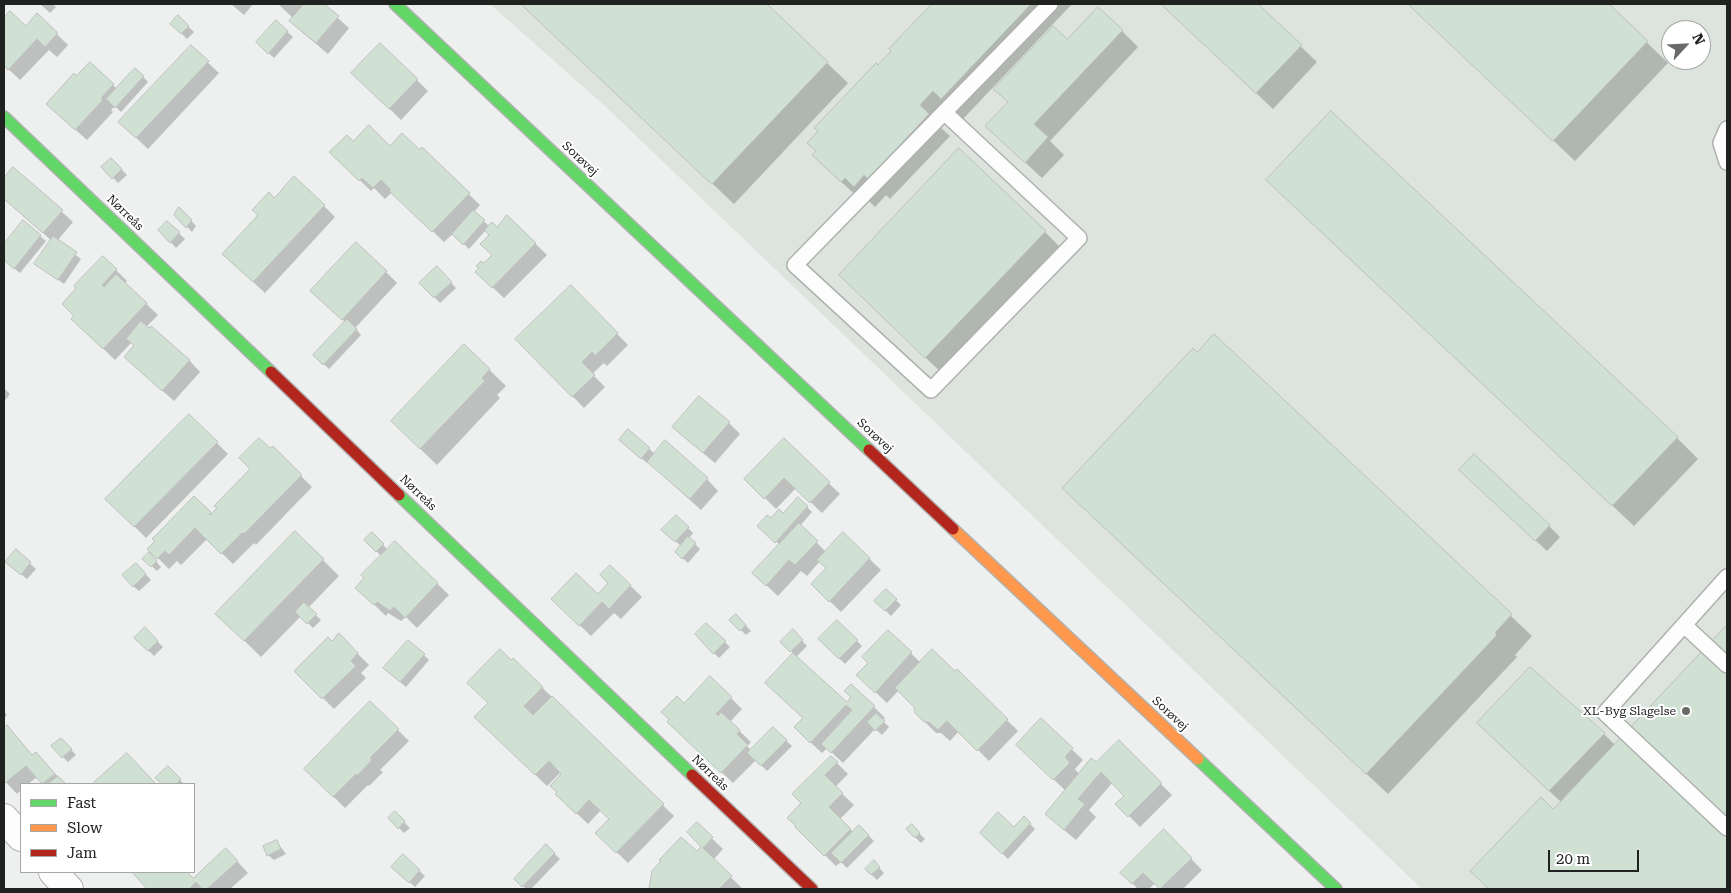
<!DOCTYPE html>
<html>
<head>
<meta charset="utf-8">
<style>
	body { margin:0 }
	#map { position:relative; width:1731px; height:893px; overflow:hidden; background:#edf0ee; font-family:"Roboto Serif",serif }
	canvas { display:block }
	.frame { position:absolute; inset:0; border:5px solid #202220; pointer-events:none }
	.legend { position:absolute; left:20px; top:783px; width:175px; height:90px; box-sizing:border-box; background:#fff; border:1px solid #a6a7a6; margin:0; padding:6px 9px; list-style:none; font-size:15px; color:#202220 }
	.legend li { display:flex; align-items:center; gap:10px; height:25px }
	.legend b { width:25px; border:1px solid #a6a7a6 }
	.north { position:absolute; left:1661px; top:20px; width:50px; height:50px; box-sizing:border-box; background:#fff; border:1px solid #a6a7a6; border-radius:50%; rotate:65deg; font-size:14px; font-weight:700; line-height:20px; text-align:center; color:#202220 }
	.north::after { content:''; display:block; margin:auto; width:18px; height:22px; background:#686a68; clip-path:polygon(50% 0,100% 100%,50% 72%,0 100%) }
	.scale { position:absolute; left:1548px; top:850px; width:91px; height:22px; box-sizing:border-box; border:2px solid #202220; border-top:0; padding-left:6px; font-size:15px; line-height:18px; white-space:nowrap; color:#202220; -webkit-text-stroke:4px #fff; paint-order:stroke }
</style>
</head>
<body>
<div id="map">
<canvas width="1731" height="893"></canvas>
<div class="frame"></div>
<ul class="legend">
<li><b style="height:6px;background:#63d668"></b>Fast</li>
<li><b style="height:6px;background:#ff974d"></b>Slow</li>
<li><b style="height:6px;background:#b3261e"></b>Jam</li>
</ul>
<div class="north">N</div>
<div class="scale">20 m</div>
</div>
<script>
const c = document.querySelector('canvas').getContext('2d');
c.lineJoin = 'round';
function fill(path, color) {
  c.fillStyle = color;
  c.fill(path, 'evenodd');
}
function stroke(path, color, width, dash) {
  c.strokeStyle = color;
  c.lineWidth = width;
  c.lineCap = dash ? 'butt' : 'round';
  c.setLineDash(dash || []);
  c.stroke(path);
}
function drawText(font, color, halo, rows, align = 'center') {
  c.font = font + ' "Roboto Serif",serif';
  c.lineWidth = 4;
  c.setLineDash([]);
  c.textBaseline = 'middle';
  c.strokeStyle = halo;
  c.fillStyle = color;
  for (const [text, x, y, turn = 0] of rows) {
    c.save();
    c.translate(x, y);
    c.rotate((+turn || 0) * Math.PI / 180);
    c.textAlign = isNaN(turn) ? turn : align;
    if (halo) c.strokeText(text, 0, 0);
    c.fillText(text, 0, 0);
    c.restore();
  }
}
fill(new Path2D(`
	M490,4H1727V889H1422L606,107ZM1671,30H1701V60H1671Z`), '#dce4dd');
fill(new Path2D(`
	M40,4H52L56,7L50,13Z
	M231,4H253L244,15Z
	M278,4H322L349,28L328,54L302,32L291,21L293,18Z
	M522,4H765L848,83L734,204Z
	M933,4H1072L963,119L955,111L940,127L950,136L890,199L886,195L875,207L866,198L863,202L835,176L878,67L892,51L890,49Z
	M1162,4H1256L1317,62L1273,109Z
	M1409,4H1607L1668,63L1575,161Z
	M10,13L26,27L37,15L68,45L57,57L49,50L20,80L4,65V20Z
	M178,17L194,32L187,39L172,24Z
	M276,22L293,37L274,58L263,48Z
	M1122,31L1138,47L1050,141L1064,155L1042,178L1003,142L1067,41Z
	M191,47L219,73L148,149L131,133Z
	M90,63L117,89L135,69L148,82L121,112L115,106L111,110L113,112L87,140L59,115Z
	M417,80L428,91L401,120L364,84Z
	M353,143L420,151L422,149L480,205L474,212L489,226L497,228L508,217L547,255L504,298L488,283L493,255L491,235L486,230L469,249L453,234L444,242L392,192L385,199L374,188L371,191L331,152Z
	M111,159L127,175L118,183L103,167Z
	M14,168L73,222L57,241L81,259L64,284L36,264L52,241L4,199V180Z
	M274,199L324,206L335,217L265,293L235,265L260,215Z
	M1289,201L1677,438L1698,459L1634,526Z
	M180,209L196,226L192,232L176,215Z
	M23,222L46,241L20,273L4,260V246Z
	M167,222L185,239L176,248L160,230Z
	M1045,232L1066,253L947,378L861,296Z
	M103,257L127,281L125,284L158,315L146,327L189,360L200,372L174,401L125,357L135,346L131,343L115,360L84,330Z
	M437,267L456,288L440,303L421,283Z
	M386,272L397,283L355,328L361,335L329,369L314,355L346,323L323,302Z
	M571,287L628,345L607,366L604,363L592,374L605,387L584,408L517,339Z
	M1214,336L1532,636L1515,655L1517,657L1388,794L1085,509L1197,354Z
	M464,345L506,386L497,395L500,398L437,465L409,438Z
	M4,388L10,394L4,402Z
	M189,415L228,454L146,538L107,499Z
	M729,423L740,434L715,463L685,438Z
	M628,430L655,454L707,479L718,491L701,510L648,462L647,463L626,445Z
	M784,440L840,494L822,513L796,488L776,509L746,479Z
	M273,448L312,487L256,545L254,543L233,564L207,539L181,565L177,561L169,569L149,549L194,498L212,515Z
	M1472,481L1549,526L1560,537L1547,551Z
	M807,507L812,512L800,526L826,552L844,534L881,570L841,612L812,584L827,568L820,561L807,576L801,571L778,596L753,573L780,545L764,531L771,520Z
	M676,516L693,533L689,538L700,549L688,563L676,552L681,546L663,530Z
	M295,532L339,576L308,608L321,620L313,628L301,616L261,657L217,614Z
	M372,534L388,550L395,542L449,595L417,628L406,617L401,621L388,613L386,616L357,588L381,556L366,540Z
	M16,551L36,569L27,579L12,567Z
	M149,554L161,567L157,571L144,559Z
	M610,566L642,597L621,619L614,613L591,636L564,610L598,595L610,584Z
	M142,570L151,580L139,591L133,586Z
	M886,590L901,605L891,616L876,601Z
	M736,615L751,631L746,635L731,620Z
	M837,622L862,646L845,664L820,639Z
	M706,624L730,647L719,658L706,645Z
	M1727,626V889H1490L1472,871L1553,811L1561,802L1495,740L1604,734L1615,745Z
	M145,629L163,647L154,656L136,638Z
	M793,631L807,646L796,657L847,704L874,707L885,718L883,721L889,727L882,735L875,729L843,763L827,748L822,753L807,739L794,654L782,642Z
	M888,631L921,663L955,673L957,671L1018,731L989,761L959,731L950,741L941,733H936L916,713L915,707L899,690L887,703L869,686V663Z
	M339,635L369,665L361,673L366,678L334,709L296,671Z
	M424,655L429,660L406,687L390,673Z
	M513,659L674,816L628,863L608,844L611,819L601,810L588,824L568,805L558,793L563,774L561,772L547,786L476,717L489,703Z
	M731,698L742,709L730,722L751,742L747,746L752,751L773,728L792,746L767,771L756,760L733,783L680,733L684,705Z
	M370,703L409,741L380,770L383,772L369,786L368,785L345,808L305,769Z
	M4,711L7,715L4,718Z
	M1041,720L1083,760L1075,769L1079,774L1097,764L1119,742L1172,795L1140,827L1117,804L1126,796L1113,782L1089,810L1096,817L1076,840L1058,825L1066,791L1029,756Z
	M7,727L33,756L47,765L65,784H43L37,777L28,784H21V790L17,794L4,780V730Z
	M61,739L76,755L68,762L63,757Z
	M127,754L155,784H94Z
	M831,757L848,774L835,787L854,805L840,819L853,832L859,826L874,841L847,868L841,862L836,866L796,827L803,803Z
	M168,768L184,784H164L157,778Z
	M395,813L410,828L404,833L389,818Z
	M1024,818L1035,829L1008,859L981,833L1014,829Z
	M697,824L723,849L713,860L742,888L741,889H653L651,887L703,847Z
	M912,826L925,839L921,843L908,830Z
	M1164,831L1202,870L1183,889H1162L1155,883L1149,889H1138L1122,873Z
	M276,841L286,854L274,860L268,855Z
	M546,846L560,859L531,889H526L516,879Z
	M403,856L425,876L415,887L398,872Z
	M237,861L248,873L230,889H149L133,872H187L193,879Z
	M874,862L884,873L877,880L867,870Z`), '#0003');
const building = new Path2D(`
	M304,4H324L339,16L316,43L289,21Z
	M521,4H767L828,62L712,184Z
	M932,4H1031L941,99L933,91L920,105L929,114L868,179L864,175L854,187L845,178L841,182L812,155L816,151L807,143L818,131L814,128L876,63L878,65L891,51L889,49Z
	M1161,4H1258L1302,45L1256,93Z
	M1408,4H1609L1648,41L1553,141Z
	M1098,7L1123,30L1034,124L1048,137L1025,163L985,126L1008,102L993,89L1053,26L1067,39Z
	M10,11L26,26L37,13L58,33L45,47L37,39L8,70L4,66V18Z
	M178,15L189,26L181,34L170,24Z
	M276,20L288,31L268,54L256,42Z
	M380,43L418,79L389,109L351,73Z
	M191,45L209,61L136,138L118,122Z
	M90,62L114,84L101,98L103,100L75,130L46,104L74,73L76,76Z
	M135,68L144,76L115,108L106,99Z
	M1331,111L1678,437L1612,506L1266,180Z
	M369,125L390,146L402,133L420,150L422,147L470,193L432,232L389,191L391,190L381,180L373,188L362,178L359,181L329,152L347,135L353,141Z
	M959,148L1046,231L925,358L839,275Z
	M111,158L122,169L112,179L101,167Z
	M13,167L63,210L43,233L4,199V178Z
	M294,176L325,205L253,282L222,254L258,215L252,210L269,192L274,198Z
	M179,207L192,220L186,228L174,215Z
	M473,210L485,220L463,245L452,234Z
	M507,215L536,243L492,288L475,272L479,268L476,266L481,261L484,263L492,255L480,244L489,235L484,230L492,222L497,227Z
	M23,220L41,235L14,269L4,260V244Z
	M167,221L180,232L170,243L158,230Z
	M53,236L77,252L58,280L34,264Z
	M356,242L387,271L342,320L310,291Z
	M103,256L117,269L102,285L104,287L116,274L147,303L103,349L71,319L74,316L62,304L76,288L74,286Z
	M437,266L452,282L434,298L419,283Z
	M571,285L618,333L595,356L592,352L582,362L595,375L572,397L515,339Z
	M347,319L357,329L323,365L313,355Z
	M141,321L149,328L151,326L190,360L162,391L124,357L134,345L126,339Z
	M1214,334L1512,614L1495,633L1497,635L1366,774L1062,488L1193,348L1197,352Z
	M464,344L490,369L482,378L485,381L420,449L391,421Z
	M699,396L730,422L703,453L672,427Z
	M189,414L218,442L134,527L105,499Z
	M628,429L650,448L641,459L619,440Z
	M259,438L270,448L273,446L302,475L244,534L242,533L221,554L195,528L169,555L165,551L157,559L147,549L155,541L152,539L194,496L211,512L209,514L210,515L217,508L214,506L250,469L239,458Z
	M784,438L830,482L810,503L784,478L764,499L744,479Z
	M665,440L708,478L690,499L647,462Z
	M1474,454L1550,525L1535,541L1459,470Z
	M798,497L808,506L775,543L757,526L767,515L771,518L779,509L783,513Z
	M676,515L689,527L675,542L661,530Z
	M799,523L818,541L795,565L789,560L766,586L752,573Z
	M295,531L324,559L244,641L215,614Z
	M372,532L384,544L376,552L364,540Z
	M843,532L870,558L829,602L811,584L826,568L817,560Z
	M688,536L696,543L682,559L675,552Z
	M395,541L438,583L405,618L394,607L390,611L377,602L374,605L355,588L364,578L361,575Z
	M16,549L31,562L21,575L5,562Z
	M149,552L157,561L151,567L142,559Z
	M136,563L146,574L133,587L122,575Z
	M610,565L631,585L609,609L602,602L579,626L551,599L576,573L598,594L608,583L600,575Z
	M886,589L897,599L885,611L874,601Z
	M304,602L317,614L307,624L295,612Z
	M736,614L746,625L740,631L729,620Z
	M837,620L858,640L839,659L818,639Z
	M706,623L726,641L713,654L695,634Z
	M1727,625V889H1489L1470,871L1541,797L1553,809Z
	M145,627L158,641L148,651L134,638Z
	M793,629L803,640L790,652L780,642Z
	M888,630L912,652L875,693L856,675L868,663L862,657Z
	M339,633L358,653L351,661L356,666L322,699L294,671L328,637L332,641Z
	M408,640L425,654L400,682L383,668Z
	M500,649L511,660L513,658L543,687L524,706L533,715L552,696L664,804L616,853L595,833L609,819L589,800L576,814L555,794L557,792L550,786L561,774L549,761L535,775L474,717L488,703L467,683Z
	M932,649L955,671L957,669L1008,719L977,751L947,721L938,730L929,722H924L915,713L914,707L895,688Z
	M793,653L847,702L851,697L844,691L851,684L875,706L831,753L821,744L852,710L846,705L810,743L794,727L803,718L765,683Z
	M1530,667L1605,733L1549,791L1477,723Z
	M710,676L732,697L716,714L718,716L721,712L740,730L737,734L748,745L721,773L667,722L669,719L661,712L677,696L684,703Z
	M370,701L399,729L370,758L372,760L357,776L356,774L333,797L304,769Z
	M876,713L885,721L875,731L867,722Z
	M1041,718L1073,748L1065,757L1070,763L1053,780L1016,745Z
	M7,725L32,755L36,752L55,774L42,784L26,766L5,783L4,782V728Z
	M773,727L787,740L761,766L747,753Z
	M61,738L72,749L62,758L51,746Z
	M1119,740L1162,783L1128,817L1115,804L1124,796L1101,772L1078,799L1085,804L1064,830L1045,814L1091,758L1096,762Z
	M127,753L156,784H92Z
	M831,756L838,762L825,775L843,793L829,807L851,829L824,856L795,827L796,826L787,818L801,803L792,794Z
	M168,766L181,779L176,784H162L155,778Z
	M58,776L65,783L63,784H48Z
	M395,811L405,821L398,829L388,818Z
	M998,812L1014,827L1024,816L1031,823L1002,854L980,833Z
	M697,822L713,837L703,848L732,876L719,889H651L649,888L652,871L661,861L659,860L681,837L697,851L701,847L687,832Z
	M912,824L920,833L915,838L906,829Z
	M859,825L869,835L841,863L831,853Z
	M1164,829L1192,858L1160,889L1143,873L1132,884L1120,873Z
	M277,840L281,849L267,856L263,846Z
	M546,844L555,853L522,887L514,879Z
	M226,848L238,861L207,889H202L196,882L189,889H147L132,872H187L193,878Z
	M403,854L420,870L409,883L391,867Z
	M874,860L880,867L871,875L865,869Z`);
fill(building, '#d0e1d4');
stroke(building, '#bec0be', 1);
const lane = new Path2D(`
	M945,113L1079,238L931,390L795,265L1050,4
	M1727,129L1721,143L1727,162
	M1727,577L1605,713L1727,828
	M1684,625L1727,665`);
const street = new Path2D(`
	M4,818L21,837
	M53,872L69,889`);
const fast = new Path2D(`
	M395,4L869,450
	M4,117L271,372
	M399,495L692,775
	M1198,759L1336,889`);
const slow = new Path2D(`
	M953,529L1198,759`);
const jam = new Path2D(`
	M271,372L399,495
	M869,450L953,529
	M692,775L812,889`);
stroke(lane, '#afb1af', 18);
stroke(street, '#afb1af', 30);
stroke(fast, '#afb1af', 14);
stroke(slow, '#afb1af', 14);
stroke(jam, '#afb1af', 14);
stroke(lane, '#fcfdfc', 15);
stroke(street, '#fcfdfc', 28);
stroke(fast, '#63d668', 11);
stroke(slow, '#ff974d', 11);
stroke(jam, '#b3261e', 11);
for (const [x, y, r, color] of [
	[1686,711,5,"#686a68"]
]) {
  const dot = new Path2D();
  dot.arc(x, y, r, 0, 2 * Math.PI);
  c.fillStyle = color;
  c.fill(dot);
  stroke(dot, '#fff', 2);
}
drawText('12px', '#202220', '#fff', [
	["Sorøvej",580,159,43],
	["Nørreås",125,213,44],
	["Sorøvej",875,436,43],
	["Nørreås",418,493,44],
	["Sorøvej",1170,714,43],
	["Nørreås",710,773,44]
]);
drawText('12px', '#202220', '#fff', [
	["XL-Byg Slagelse",1676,711]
], 'right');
</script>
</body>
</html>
